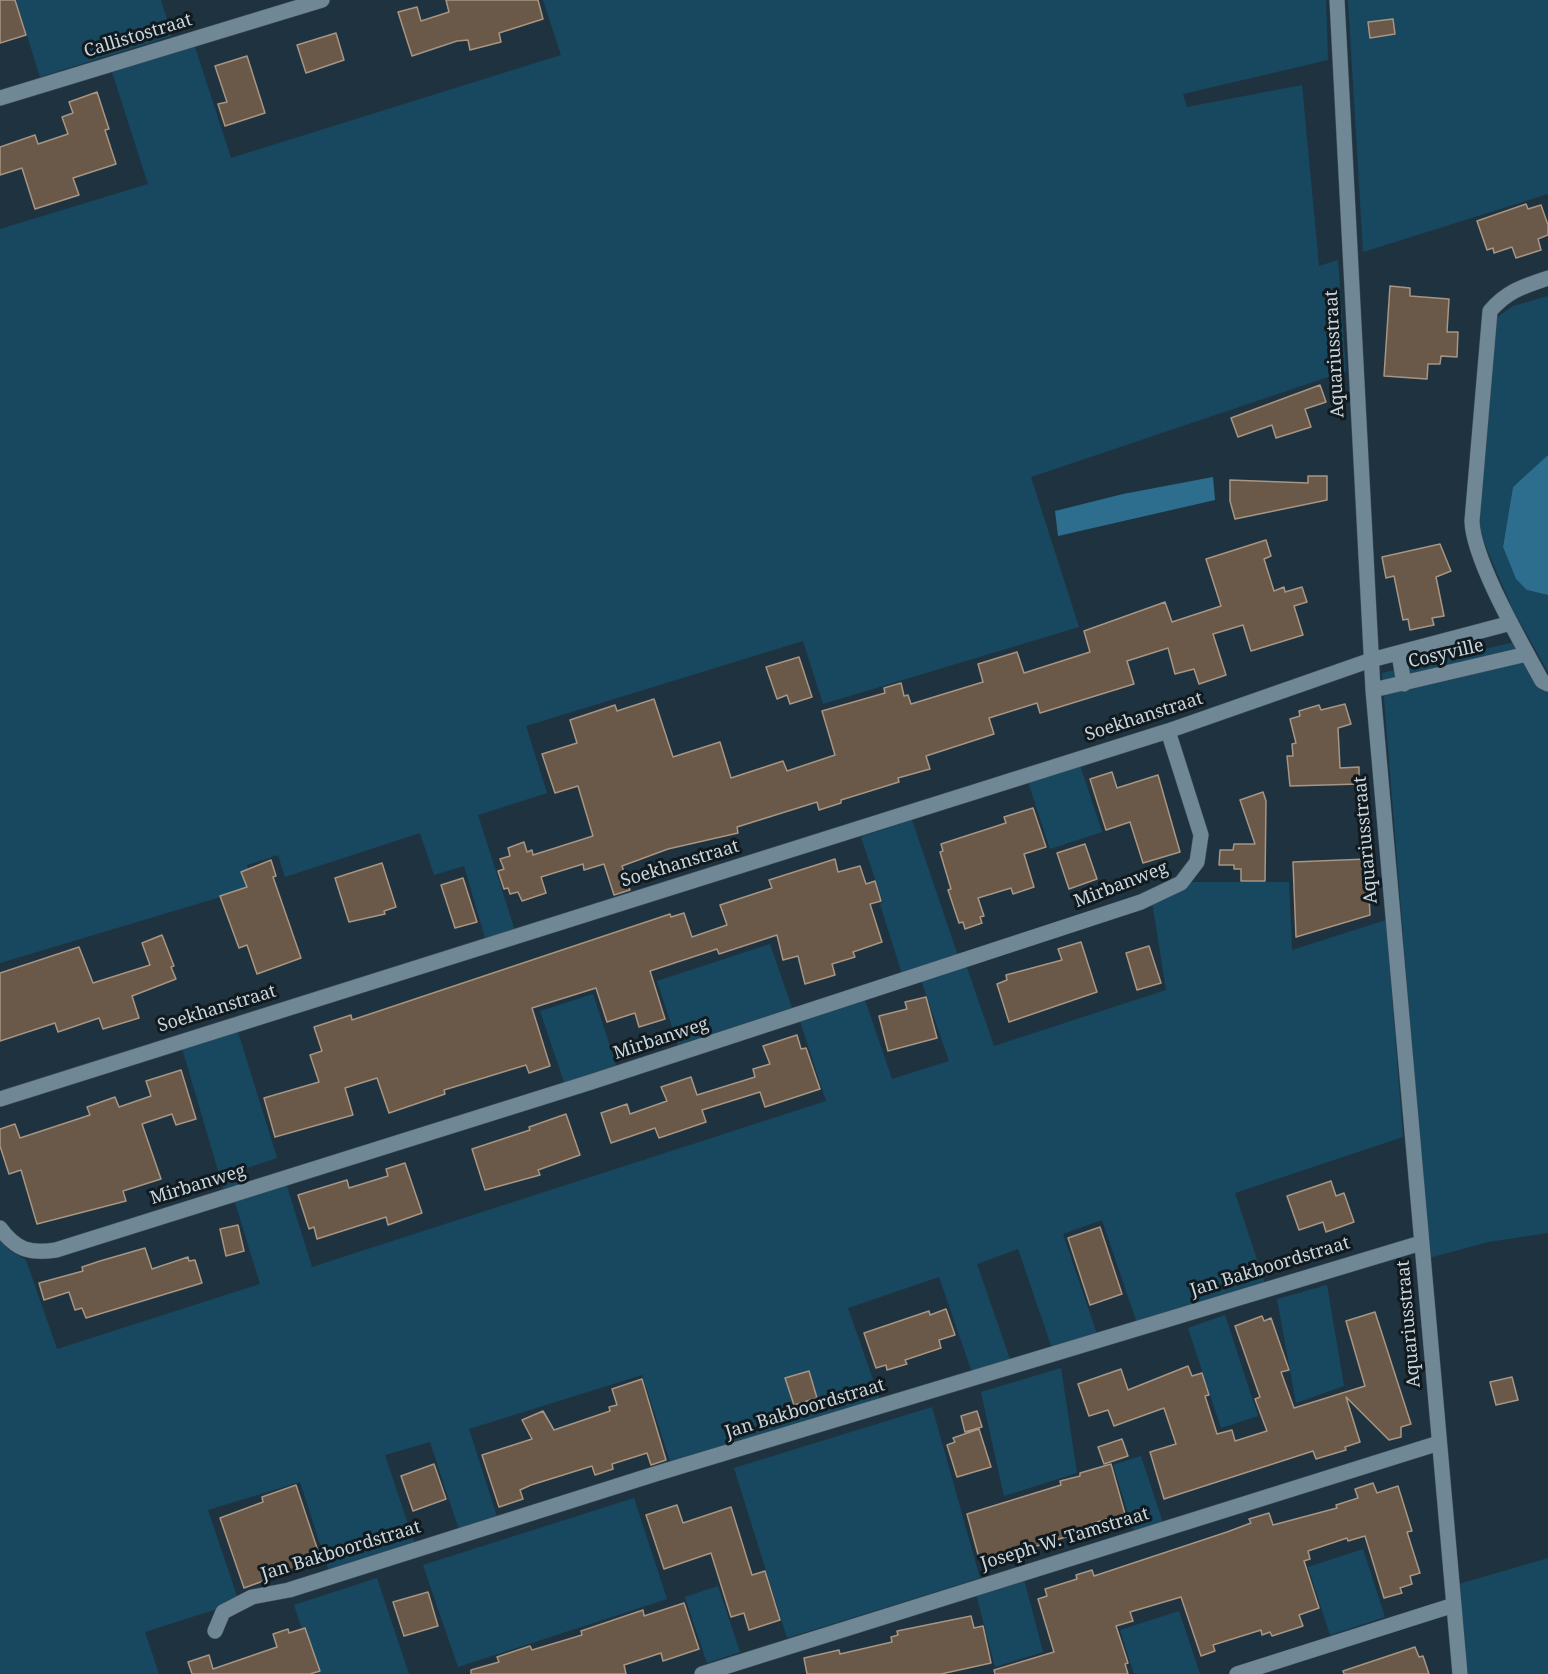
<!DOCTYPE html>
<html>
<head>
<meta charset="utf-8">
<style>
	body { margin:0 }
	canvas { display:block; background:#1e333f }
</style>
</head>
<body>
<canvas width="1548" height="1674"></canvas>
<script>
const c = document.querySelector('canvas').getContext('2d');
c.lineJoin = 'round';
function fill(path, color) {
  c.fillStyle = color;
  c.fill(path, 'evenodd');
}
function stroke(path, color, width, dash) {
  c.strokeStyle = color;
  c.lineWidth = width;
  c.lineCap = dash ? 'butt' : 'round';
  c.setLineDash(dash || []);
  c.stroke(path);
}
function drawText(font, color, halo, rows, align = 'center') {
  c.font = font + ' "Noto Serif",serif';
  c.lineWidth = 6;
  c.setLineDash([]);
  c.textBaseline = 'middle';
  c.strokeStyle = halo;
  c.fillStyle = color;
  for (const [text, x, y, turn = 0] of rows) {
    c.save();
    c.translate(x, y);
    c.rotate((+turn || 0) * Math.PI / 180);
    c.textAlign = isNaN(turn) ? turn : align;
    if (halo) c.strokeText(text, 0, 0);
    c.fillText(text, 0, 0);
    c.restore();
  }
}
fill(new Path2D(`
	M16,0H161L172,36L40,77Z
	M543,0H1326L1328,60L1183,94L1187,107L1302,85L1319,266L1338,260L1346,371L1031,477L1079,627L823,704L803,641L526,726L547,793L478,815L515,931L486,941L464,866L434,875L420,833L285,877L278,855L247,865L254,887L0,963V229L148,184L112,72L195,47L231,158L561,55Z
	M1348,0H1548V194L1363,252Z
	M1548,296V455L1513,487L1503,547L1516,579L1527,590L1548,595V672L1512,608L1480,533L1481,464L1496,318L1513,306Z
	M1515,642L1537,686L1548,691V1233L1488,1242L1429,1258L1382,673Z
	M1080,765L1102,832L1050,849L1028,782Z
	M912,820L958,956L902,974L880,904L883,902L861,837Z
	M1192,882H1289L1292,950L1386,920L1403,1137L1235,1193L1266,1287L1139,1329L1102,1220L1063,1234L1099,1340L1054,1354L1018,1249L977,1264L1013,1368L975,1381L939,1277L848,1308L883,1408L674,1473L642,1375L469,1429L500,1526L462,1539L430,1442L385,1455L418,1554L332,1581L300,1482L208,1510L239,1602L145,1632L159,1674H0V1240L9,1250L26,1260L57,1349L260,1284L234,1199L286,1183L312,1267L826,1101L800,1021L865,1000L892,1079L949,1061L921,980L966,965L994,1046L1166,990L1152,901L1181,891Z
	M770,944L792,1008L678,1045L657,981Z
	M593,994L617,1068L565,1085L540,1011Z
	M238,1032L277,1158L238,1171L242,1185L224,1191L182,1048Z
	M1327,1285L1344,1386L1296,1403L1277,1299Z
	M1225,1315L1258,1416L1221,1428L1188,1328Z
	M1061,1368L1077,1473L1004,1496L981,1392Z
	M932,1407L980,1578L787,1638L734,1468Z
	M1141,1456L1163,1523L1134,1532L1113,1465Z
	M634,1498L667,1599L458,1667L423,1565Z
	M1363,1549L1385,1617L1330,1635L1308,1567Z
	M1548,1558V1674H1468L1459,1584Z
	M377,1578L409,1674H317L294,1605Z
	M1024,1579L1043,1652L995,1667L976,1594Z
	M718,1586L740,1652L707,1663L685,1597Z
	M1179,1611L1200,1674H1134L1120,1630Z`), '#174860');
fill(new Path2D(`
	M1548,455V595L1527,590L1516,579L1503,547L1513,487Z
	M1213,477L1215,500L1058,536L1055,511L1123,494Z`), '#2d6e8f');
const building = new Path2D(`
	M0,0H15L26,35L0,43Z
	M446,0H538L543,19L499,33L501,42L470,50L468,40L457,41L412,56L398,12L417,7L421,21L449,12Z
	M1393,19L1395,34L1370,38L1368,22Z
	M336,33L344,60L306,73L297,45Z
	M247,56L265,113L225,126L218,104L227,102L215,66Z
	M97,92L109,129L105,130L116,164L73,178L79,195L35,209L22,168L0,175V147L35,135L38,144L68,134L62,117L73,113L69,102Z
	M1526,204L1528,209L1541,205L1548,225V235L1538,239L1541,250L1516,258L1512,247L1494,253L1493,248L1487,250L1477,221Z
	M1390,286L1410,288V296L1449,299L1447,332H1458L1457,357L1441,356L1440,364H1428L1427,379L1384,376Z
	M1320,385L1326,402L1305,409L1311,427L1276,438L1272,425L1238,437L1231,418Z
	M1308,476H1327V500L1235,519L1230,501V480L1308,483Z
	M1266,540L1271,556L1264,559L1274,591L1284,587L1285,592L1302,587L1307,602L1294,606L1303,635L1251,651L1243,625L1213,634L1226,675L1199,684L1194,669L1175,674L1168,648L1127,661L1134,684L1040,713L1037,703L989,718L994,734L926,756L930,769L898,778L899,782L841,800V803L819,810L817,802L737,827L738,833L668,849L622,866L630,890L614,895L604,864L584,870L583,864L541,877L546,893L522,901L518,892L510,894L508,888L504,889L498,871L504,869L500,859L510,856L508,848L524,842L527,852L532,850L533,855L593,836L578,786L555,793L542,754L577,743L570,720L615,705L617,711L654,699L673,757L720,742L731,778L783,761L787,771L835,755L822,711L885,693L884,688L901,683L904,696L908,695L911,704L983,682L978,664L1017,652L1024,673L1090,652L1084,631L1165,602L1172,622L1221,606L1206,559Z
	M1440,544L1451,571L1436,577L1444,616L1432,618L1434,625L1410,630L1408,619L1403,620L1394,576L1386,578L1382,557Z
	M799,657L812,697L790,704L787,695L777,699L766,667Z
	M1345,704L1351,724L1338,728L1340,768L1359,767V784L1290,786L1287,756H1293L1292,744L1296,743L1290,719L1300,716L1299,711L1319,705L1321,710Z
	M1112,772L1117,788L1158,775L1180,852L1143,863L1130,822L1106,830L1090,779Z
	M1263,792L1266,801L1265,881H1241V869H1234V865H1219L1220,850H1233L1234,844H1255L1240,800Z
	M1033,808L1046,847L1024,854L1034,887L1013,894L1011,888L978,898L984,916L980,917L982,923L965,929L963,922L959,923L948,890L951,889L940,852L943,851L941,844L1006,823L1004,817Z
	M1085,844L1097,879L1069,889L1057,853Z
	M835,859L838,872L860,866L866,884L875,881L881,901L870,904L882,942L853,952L855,957L832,964L835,975L805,984L798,956L783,960L777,935L719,954L717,949L650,971L665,1019L639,1027L635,1013L607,1022L596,988L532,1008L550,1066L529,1073L526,1065L444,1090L445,1094L389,1113L377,1078L345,1088L353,1115L275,1137L264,1098L319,1082L310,1055L322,1051L314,1027L351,1015L352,1020L670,914L671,917L684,913L692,937L727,925L720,905L772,888L769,880Z
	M1367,859L1370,915L1296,937L1293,862Z
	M271,860L276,876L273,877L301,958L257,974L247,945L239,948L220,896L247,887L241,872Z
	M382,863L396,907L384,911L385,914L349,922L335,878Z
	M463,878L477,922L455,928L441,885Z
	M162,935L174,966L171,967L176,979L132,996L139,1018L103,1029L99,1018L58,1032L55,1023L0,1041V973L79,947L93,983L150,965L142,943Z
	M1081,942L1097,992L1009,1022L997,984L1007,980L1006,975L1062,960L1058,949Z
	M1149,946L1161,983L1137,990L1126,953Z
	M926,997L937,1038L888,1051L879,1016L907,1009L905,1002Z
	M797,1035L801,1049L806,1048L820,1089L765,1107L760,1092L702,1110L706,1122L659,1138L655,1128L611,1143L601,1113L627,1104L630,1114L667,1101L661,1087L691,1077L697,1095L755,1077L753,1069L770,1064L763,1046Z
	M181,1070L196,1119L176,1125L172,1114L142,1124L161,1179L123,1191L126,1201L37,1224L21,1170L9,1174L0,1146V1129L15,1124L20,1138L90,1115L87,1107L115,1097L119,1107L151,1096L146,1081Z
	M566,1114L580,1155L538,1170L540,1175L485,1190L472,1149L530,1130L529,1127Z
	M405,1163L422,1213L388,1225L386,1217L317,1239L314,1227L309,1229L298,1195L347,1180L349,1188L388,1176L386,1169Z
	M1331,1181L1336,1196L1344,1193L1354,1222L1326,1232L1323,1222L1299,1230L1287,1196Z
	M238,1225L244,1251L226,1256L220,1229Z
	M1100,1227L1122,1294L1090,1305L1068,1238Z
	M145,1248L152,1269L188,1257L189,1261L195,1260L202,1283L86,1318L82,1308L75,1310L69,1292L44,1300L39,1283L83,1271L82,1267L100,1261Z
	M946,1309L955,1335L939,1340L941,1348L905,1360L907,1364L887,1370L886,1365L876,1368L864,1333L929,1311L930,1315Z
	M1375,1312L1411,1424L1401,1427V1437L1389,1440L1346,1397L1360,1442L1345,1447L1346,1450L1316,1459L1313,1451L1164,1499L1150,1452L1176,1444L1164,1408L1114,1426L1108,1410L1089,1416L1078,1384L1121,1369L1128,1390L1188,1366L1192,1376L1202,1373L1209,1395L1205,1396L1217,1434L1232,1430L1235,1441L1267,1431L1255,1399L1260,1397L1235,1326L1262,1316L1264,1321L1271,1318L1289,1370L1281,1372L1294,1408L1365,1386L1346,1321Z
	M809,1371L817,1398L794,1405L785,1378Z
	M1512,1377L1518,1400L1496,1405L1490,1382Z
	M642,1379L666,1460L651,1465L647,1453L612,1464L613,1469L595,1475L592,1466L531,1485L520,1490L523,1499L499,1507L482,1455L532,1439L522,1420L543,1411L554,1430L610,1411L609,1407L617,1405L612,1389Z
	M977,1411L982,1427L965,1432L961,1416Z
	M979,1429L991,1467L957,1477L947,1445L955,1442L953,1438Z
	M1122,1439L1128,1456L1104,1464L1098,1447Z
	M434,1464L446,1499L413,1511L401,1476Z
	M1111,1464L1125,1514L1093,1523L1095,1528L1017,1552L1019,1558L990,1566L987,1555L979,1558L967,1514L1061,1485L1060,1481L1080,1476V1473Z
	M1373,1483L1377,1493L1398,1486L1412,1531L1407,1532L1420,1573L1410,1576L1412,1584L1400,1588L1402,1593L1384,1598L1365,1536L1348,1541L1347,1538L1308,1551L1310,1559L1304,1561L1319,1608L1299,1615L1303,1626L1272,1636L1270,1632L1262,1635L1261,1630L1213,1645L1215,1651L1201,1656L1181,1597L1130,1612L1133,1621L1116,1626L1128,1663L1125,1664L1128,1674H995L994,1670L1054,1652L1038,1599L1047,1596L1045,1589L1077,1579L1076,1575L1092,1570L1094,1576L1227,1532L1251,1523L1249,1519L1269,1513L1273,1525L1337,1508L1336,1505L1358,1498L1355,1489Z
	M296,1485L321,1560L244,1588L220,1518L263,1502L262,1497Z
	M677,1505L683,1523L731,1507L752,1575L765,1571L780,1620L749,1630L744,1613L731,1617L711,1553L664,1569L646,1515Z
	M428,1592L438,1626L404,1636L393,1602Z
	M684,1603L699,1649L663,1661L661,1653L624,1665L626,1674H471V1670L499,1662L497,1657L530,1646L532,1650L582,1635L581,1631L643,1610L644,1616Z
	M971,1616L974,1628L983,1626L991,1663L941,1674H807L804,1658L839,1650L840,1654L892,1642L891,1637L898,1635L897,1631Z
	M305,1628L320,1671L310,1674H192L188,1662L209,1655L213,1669L277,1647L273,1634L288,1629L289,1633Z
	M1415,1647L1419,1657L1423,1656L1429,1674H1344L1343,1671Z`);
fill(building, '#6a5948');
stroke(building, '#a89583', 1.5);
const minor = new Path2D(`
	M1337,0L1373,690L1460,1674
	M0,98L322,0
	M1548,278C1524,286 1507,291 1490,311L1472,521C1473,560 1522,644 1542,681L1548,684
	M1399,654L1404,684
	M1373,690L1527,654
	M0,1099L1168,731L1371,660L1511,623
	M0,1228C16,1250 30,1254 56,1250L591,1082L1141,902L1181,883L1197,862L1201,835L1168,731
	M215,1631L223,1612L252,1597L289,1590L655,1474L1421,1243
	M702,1674L1439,1443
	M1237,1674L1454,1605`);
stroke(minor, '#3d4f5a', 16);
stroke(minor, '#708795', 15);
drawText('18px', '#cad6de', '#111a1f', [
	["Callistostraat",138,36,-17],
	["Aquariusstraat",1335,354,-93],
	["Cosyville",1446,654,-13],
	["Soekhanstraat",1144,717,-18],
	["Aquariusstraat",1366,840,-95],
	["Soekhanstraat",680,864,-17],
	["Mirbanweg",1121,885,-21],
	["Soekhanstraat",217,1009,-17],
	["Mirbanweg",661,1039,-18],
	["Mirbanweg",198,1185,-17],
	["Jan Bakboordstraat",1270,1267,-17],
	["Aquariusstraat",1409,1324,-95],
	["Jan Bakboordstraat",805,1409,-17],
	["Joseph W. Tamstraat",1065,1539,-17],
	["Jan Bakboordstraat",341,1551,-17]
]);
</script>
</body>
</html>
